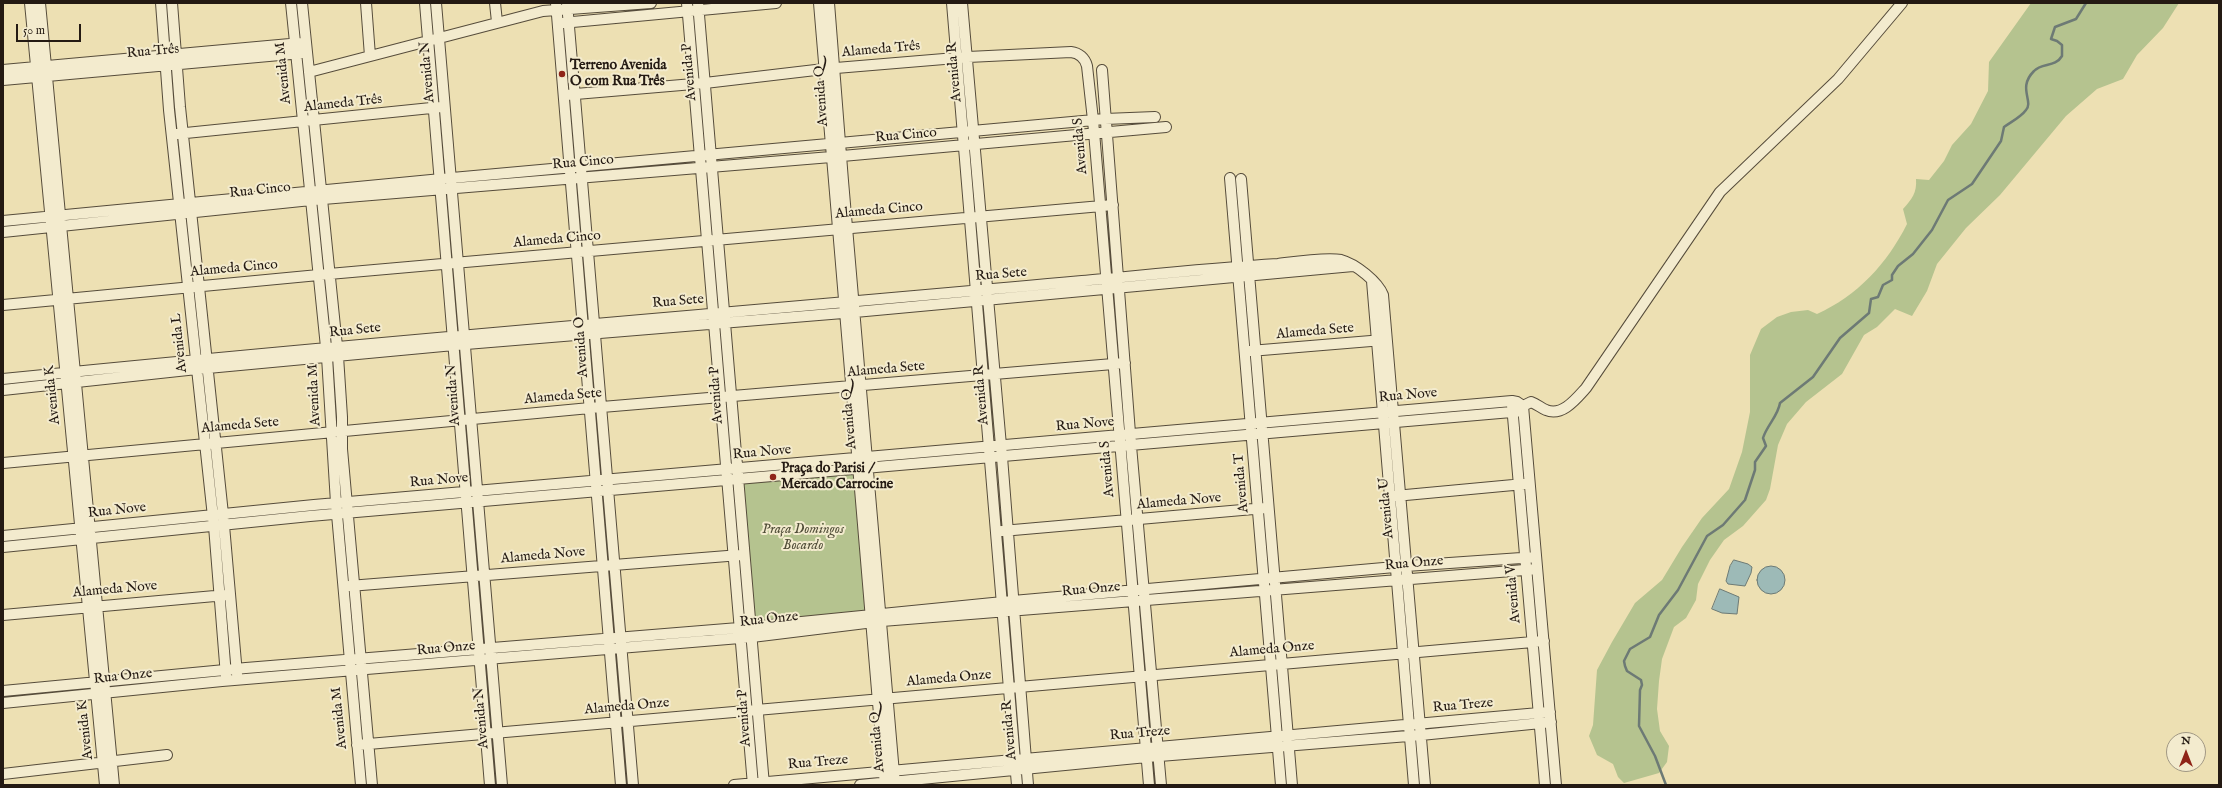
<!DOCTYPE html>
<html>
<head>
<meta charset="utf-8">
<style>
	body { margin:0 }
	#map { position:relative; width:2222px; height:788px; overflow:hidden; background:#ede0b3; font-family:"IM FELL English",serif }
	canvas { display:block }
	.frame { position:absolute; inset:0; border:4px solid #241a13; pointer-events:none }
	.north { position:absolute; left:2166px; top:732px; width:40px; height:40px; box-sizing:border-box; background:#f3ebce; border:1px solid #a09783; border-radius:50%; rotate:0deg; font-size:11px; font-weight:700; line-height:16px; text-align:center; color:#241a13 }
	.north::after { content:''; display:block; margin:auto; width:14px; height:18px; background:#8f2418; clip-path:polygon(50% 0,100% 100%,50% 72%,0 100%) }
	.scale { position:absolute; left:16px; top:24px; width:65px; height:18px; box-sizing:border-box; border:2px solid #241a13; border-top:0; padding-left:5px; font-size:12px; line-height:14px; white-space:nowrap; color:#241a13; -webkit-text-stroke:3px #f3ebce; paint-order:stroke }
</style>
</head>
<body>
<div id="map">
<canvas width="2222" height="788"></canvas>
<div class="frame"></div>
<div class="north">N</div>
<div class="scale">50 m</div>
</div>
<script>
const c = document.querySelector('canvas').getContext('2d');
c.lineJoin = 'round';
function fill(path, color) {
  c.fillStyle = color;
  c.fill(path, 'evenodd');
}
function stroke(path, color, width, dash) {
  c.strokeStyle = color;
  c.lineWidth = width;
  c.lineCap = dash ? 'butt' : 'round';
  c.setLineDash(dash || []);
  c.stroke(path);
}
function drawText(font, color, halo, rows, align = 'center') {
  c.font = font + ' "IM FELL English",serif';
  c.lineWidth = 4;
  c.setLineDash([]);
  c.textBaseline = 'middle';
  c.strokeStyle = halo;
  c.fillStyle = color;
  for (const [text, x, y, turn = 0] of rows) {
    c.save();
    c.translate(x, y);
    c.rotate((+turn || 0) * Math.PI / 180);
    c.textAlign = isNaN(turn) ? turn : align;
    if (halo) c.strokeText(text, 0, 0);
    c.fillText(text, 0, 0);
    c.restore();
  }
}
fill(new Path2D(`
	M2031,3H2179L2163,28L2137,55L2123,79L2097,89L2066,116L2000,195L1966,228L1937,264L1927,291L1912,316L1895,309L1877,327L1864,335L1842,374L1806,402L1787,424L1778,445L1770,489L1766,500L1743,526L1724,540L1710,560L1698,584L1696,600L1686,618L1674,627L1662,659L1659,681L1657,709L1660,731L1669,746L1667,762L1659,773L1624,783L1618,777L1613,764L1597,755L1589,736L1593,725L1597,670L1612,642L1635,603L1662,580L1682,547L1702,518L1729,489L1742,452L1750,412V355L1761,329L1777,317L1791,312L1808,310L1817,314C1857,296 1887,264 1907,224L1903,209C1912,199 1917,193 1916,179L1929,180L1944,161L1952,145L1971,124L1988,91L1989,62Z
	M857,472L868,613L752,626L739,481Z`), '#b5c38f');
const water = new Path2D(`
	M1734,560L1748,564L1752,567L1751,573L1745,586L1728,584L1726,581L1730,566Z
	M1757 580a14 14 0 1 1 28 0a14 14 0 1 1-28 0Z
	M1720,589L1739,597L1737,614L1722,613L1712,609Z`);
fill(water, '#9dbab7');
stroke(water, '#6d7a75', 1);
stroke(new Path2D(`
	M1666,785L1655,756L1639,726L1640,690L1642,685L1641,680L1627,671L1625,666L1624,661L1630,649L1650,637L1659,615L1678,590L1707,536L1723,525L1745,500L1755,470V462L1766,446L1763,438C1767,425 1778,416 1780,403L1813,377L1840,338L1869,313L1871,299L1878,297L1883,285L1892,280V275L1898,266L1913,254L1932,230L1948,200L1972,184L2001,141L2004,127C2011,122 2021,117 2026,110C2034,101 2017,88 2034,71C2042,62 2055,68 2062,56V45L2057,41L2051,39L2055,27L2076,19L2086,3`), '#6d7a75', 2.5);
const street = new Path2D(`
	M30,3L105,785
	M40,3L114,785
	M161,3L169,110L214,526L226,676
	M172,3L180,107L223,514L237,674
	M291,3L327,357L336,503L361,785
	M302,3L338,356L342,417V449L372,785
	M366,3L370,56
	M425,3L490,785
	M436,3L502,785
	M495,3L497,22
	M556,3L621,785
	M567,3L633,785
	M687,3L753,785
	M698,3L764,785
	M819,3L885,785
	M829,3L843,181L895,785
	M952,3L1017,785
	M962,3L1002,457L1028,785
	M562,23L776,3
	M3,70L301,43
	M1102,70L1131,446L1161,785
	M309,72L543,11L651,3
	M3,80L302,53
	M564,95L705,83L824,69L968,57L1071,52C1079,53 1085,58 1087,66L1093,120L1149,785
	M176,134L441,107
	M1230,178L1281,785
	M1241,179L1292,785
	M3,221L452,178L1105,119L1155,117
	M3,232L311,200L831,157L1166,127
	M1372,281L1414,785
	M3,305L329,274L1113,205
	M1250,351L1383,340
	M3,379C362,342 722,314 1082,281C1147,275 1213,268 1278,264C1294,262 1326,257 1341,260C1356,264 1378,282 1383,295L1425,785
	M3,390L197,369L454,345L855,312L1353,266
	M1512,405L1545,785
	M1523,406L1531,402C1537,404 1541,408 1546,410C1562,417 1576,399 1586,388L1720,192L1838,79L1902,3
	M1523,406L1556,785
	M3,463L590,408L1125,363
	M1395,496L1524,484
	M1002,531L1265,508
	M3,536L314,505L1512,401L1517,402L1523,406
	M3,547L310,516L1523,411
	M349,586L740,555
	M3,615L226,595
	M3,691L246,668L751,627L1013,601L1406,566L1536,557
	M3,703L222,681L752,637L882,621L1537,569
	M357,745L1544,641
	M3,774L167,755
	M734,785L1550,712
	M860,785L1147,757L1421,735L1551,722`);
stroke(street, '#564c3b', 12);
stroke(street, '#f3ebce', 10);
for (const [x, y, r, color] of [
	[562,74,4,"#8f2418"],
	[773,477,4,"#8f2418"]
]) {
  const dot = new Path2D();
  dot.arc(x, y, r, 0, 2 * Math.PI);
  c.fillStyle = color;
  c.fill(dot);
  stroke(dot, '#f3ebce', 1.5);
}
drawText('14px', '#241a13', '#f3ebce', [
	["Alameda Três",881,50,-5],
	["Rua Três",153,52,-5],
	["Avenida N",428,72,-95],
	["Avenida P",690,72,-95],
	["Avenida R",955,72,-95],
	["Avenida M",284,73,-96],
	["Avenida Q",822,96,-94],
	["Alameda Três",343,104,-6],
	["Rua Cinco",906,136,-5],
	["Avenida S",1081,146,-95],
	["Rua Cinco",583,163,-5],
	["Rua Cinco",260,191,-6],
	["Alameda Cinco",879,211,-5],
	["Alameda Cinco",557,240,-5],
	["Alameda Cinco",234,269,-5],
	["Rua Sete",1001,275,-5],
	["Rua Sete",678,302,-5],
	["Rua Sete",355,331,-6],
	["Alameda Sete",1315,332,-5],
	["Avenida L",180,343,-96],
	["Avenida O",582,347,-94],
	["Alameda Sete",886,370,-5],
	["Avenida K",53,395,-96],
	["Avenida M",315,395,-93],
	["Avenida N",454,395,-94],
	["Avenida P",717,395,-94],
	["Avenida R",982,395,-95],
	["Rua Nove",1408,396,-5],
	["Alameda Sete",563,397,-5],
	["Avenida Q",850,419,-95],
	["Rua Nove",1085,425,-5],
	["Alameda Sete",240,426,-5],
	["Rua Nove",762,453,-5],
	["Avenida S",1108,469,-95],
	["Rua Nove",439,481,-5],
	["Avenida T",1242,483,-95],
	["Alameda Nove",1179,502,-5],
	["Avenida U",1387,508,-95],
	["Rua Nove",117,511,-6],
	["Alameda Nove",543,556,-5],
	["Rua Onze",1414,564,-5],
	["Alameda Nove",115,590,-5],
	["Rua Onze",1091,590,-5],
	["Avenida V",1514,594,-95],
	["Rua Onze",769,620,-6],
	["Rua Onze",446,649,-5],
	["Alameda Onze",1272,650,-5],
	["Rua Onze",123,677,-6],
	["Alameda Onze",949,679,-5],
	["Rua Treze",1463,706,-5],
	["Alameda Onze",627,707,-5],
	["Avenida M",340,718,-96],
	["Avenida N",482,718,-95],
	["Avenida P",745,718,-94],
	["Avenida K",86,730,-96],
	["Avenida R",1010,730,-95],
	["Rua Treze",1140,734,-5],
	["Avenida Q",878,742,-95],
	["Rua Treze",818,763,-5]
]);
drawText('bold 14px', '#241a13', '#f3ebce', [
	["Terreno Avenida",570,66],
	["O com Rua Três",570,82],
	["Praça do Parisi /",781,469],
	["Mercado Carrocine",781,485]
], 'left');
drawText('italic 14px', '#504d38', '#f3ebce', [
	["Praça Domingos",803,530],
	["Bocardo",803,546]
]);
</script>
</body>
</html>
